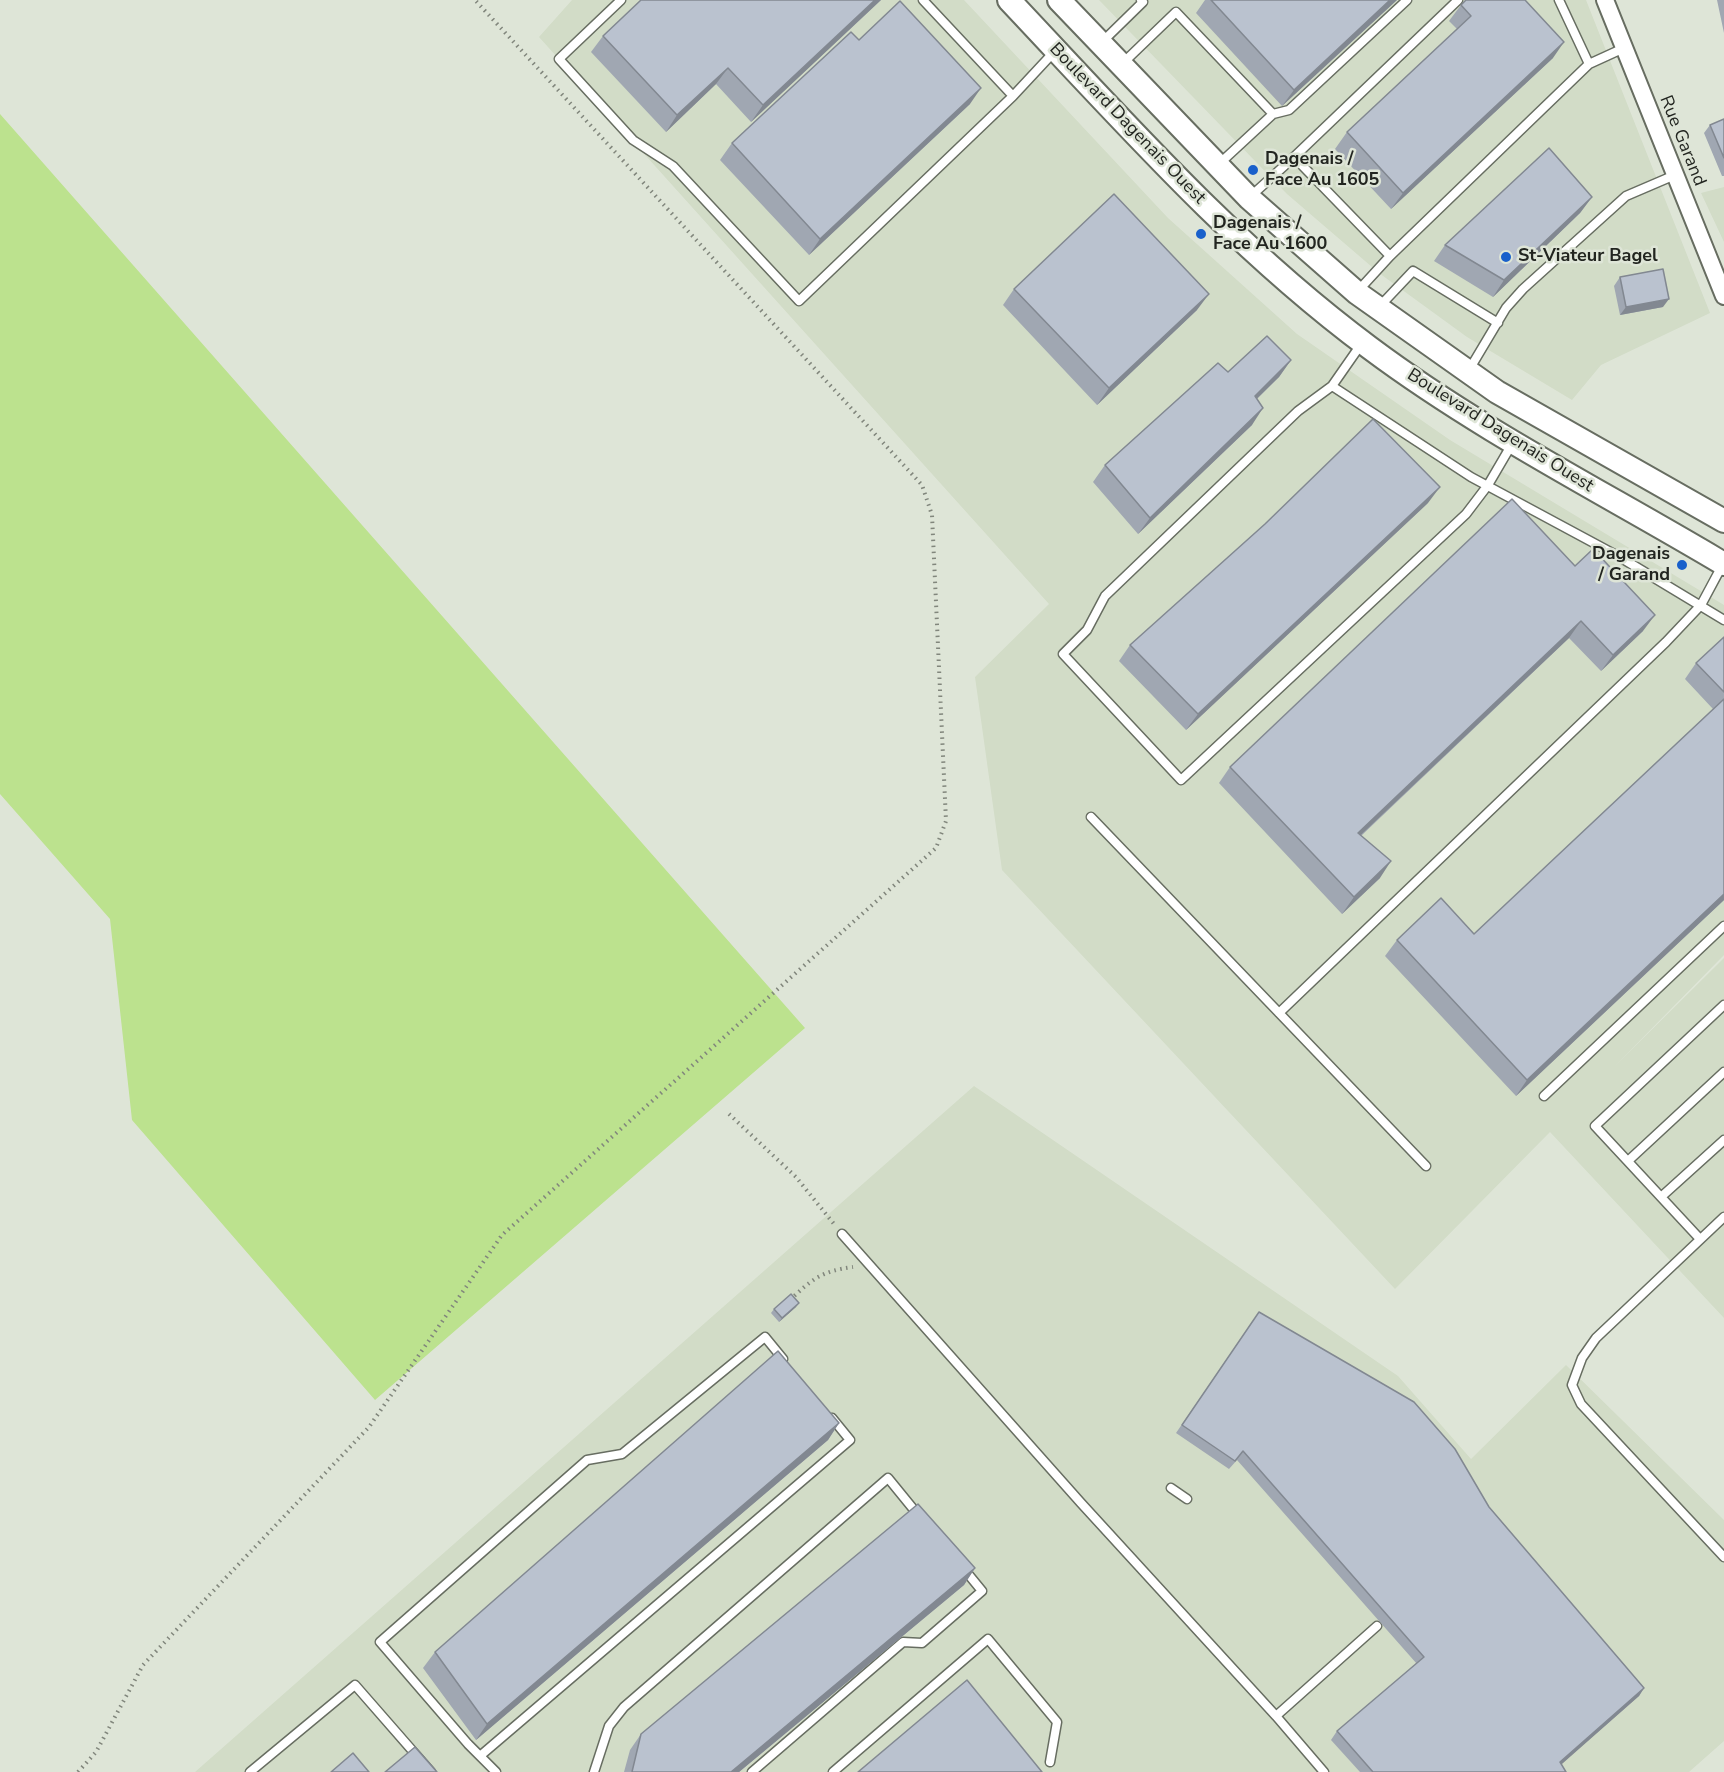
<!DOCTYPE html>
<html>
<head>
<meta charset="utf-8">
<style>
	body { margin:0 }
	canvas { display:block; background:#dee5d7 }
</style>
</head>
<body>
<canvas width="1724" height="1772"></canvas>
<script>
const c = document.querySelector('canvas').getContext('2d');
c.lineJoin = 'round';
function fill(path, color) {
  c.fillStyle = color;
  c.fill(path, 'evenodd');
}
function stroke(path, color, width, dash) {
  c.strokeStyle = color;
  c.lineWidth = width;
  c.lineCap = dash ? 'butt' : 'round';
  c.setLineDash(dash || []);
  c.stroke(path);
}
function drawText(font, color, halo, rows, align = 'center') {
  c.font = font + ' "Nunito Sans",sans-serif';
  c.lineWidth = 5;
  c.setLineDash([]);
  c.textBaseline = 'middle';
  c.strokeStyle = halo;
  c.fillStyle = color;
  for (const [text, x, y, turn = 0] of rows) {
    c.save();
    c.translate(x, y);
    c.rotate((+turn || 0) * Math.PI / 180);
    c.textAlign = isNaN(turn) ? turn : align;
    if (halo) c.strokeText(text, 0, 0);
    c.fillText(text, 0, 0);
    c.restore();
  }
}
fill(new Path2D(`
	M572,0H964L1168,218L1297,334L1450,440L1724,605V955L1615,1066L1724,958V1318L1550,1132L1395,1289L1002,870L975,677L1049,604L539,37Z
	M1099,0H1586L1710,313L1601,365L1572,400L1467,337L1379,273L1287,194Z
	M1724,187V242L1701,193Z
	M974,1086L1398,1376L1471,1459L1566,1365L1724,1520V1741L1689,1772H195Z`), '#d2dcc7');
fill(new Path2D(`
	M0,114L805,1028L375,1400L132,1120L110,919L0,794Z`), '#bce28e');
const lane = new Path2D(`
	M621,0L559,59L633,140L673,166L799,301L1013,96
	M923,0L1013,96L1054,52
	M1559,0L1589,64L1624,48
	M1101,43L1143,2L1141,0
	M1123,63L1176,12L1273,114L1219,164
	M1273,114L1289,110L1407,0
	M1294,157L1458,0
	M1251,196L1294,157L1390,256L1357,292
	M1390,256L1589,64
	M1379,307L1413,271L1498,323
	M1362,343L1332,386L1471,477L1618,556L1724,620
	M1469,370L1506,308L1523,289L1626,196L1675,175
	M1332,386L1298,411L1105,596L1087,630L1063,654L1181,780L1466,514L1488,485L1512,444
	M1091,817L1426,1166
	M1279,1013L1666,642L1701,605L1723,564
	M1544,1096L1724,926
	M1628,1161L1724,1072
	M1661,1197L1724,1140
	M1724,1217L1596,1338L1582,1358L1572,1385L1581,1404L1724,1557
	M842,1234L1081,1503L1276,1716
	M1700,1239L1595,1126L1724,1005
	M1171,1488L1187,1499
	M480,1756L850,1440L832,1418
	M250,1772L355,1685L431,1772
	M496,1772L468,1744L380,1642L587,1460L622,1454L765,1337L783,1359
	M594,1772L609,1726L624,1707L888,1478L919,1516
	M752,1772L903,1642L922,1643L982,1591L964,1569
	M833,1772L988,1639L1057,1722L1050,1762
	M1324,1772L1276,1716L1377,1626`);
const street = new Path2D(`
	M1605,0L1724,296`);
const secondary = new Path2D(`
	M1009,0C1124,122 1235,248 1370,348C1481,431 1605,493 1724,564
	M1059,0L1249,198L1357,293L1497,392L1724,521`);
stroke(lane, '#676d61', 11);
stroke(street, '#676d61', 20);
stroke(secondary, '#676d61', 26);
stroke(new Path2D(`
	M729,1114L796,1177L834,1224
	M790,1300C812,1279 822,1271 853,1267
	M78,1772L96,1752L143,1665L369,1427L502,1235L936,848L946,821L932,515L922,485L475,0`), '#81867c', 4, [1.5, 4.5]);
stroke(lane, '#fff', 8);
stroke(street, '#fff', 16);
stroke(secondary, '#fff', 22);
fill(new Path2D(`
	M641,0H881L751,122L716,84L666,132L591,52L603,36Z
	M1205,0H1397L1282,106L1196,13Z
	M1717,0H1724V33Z
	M1461,5L1553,58L1391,209L1335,149L1347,132L1457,29L1449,21Z
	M859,40L970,104L809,255L720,160L732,143Z
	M1724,119V176H1722L1704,133L1710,125Z
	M1592,197L1580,213L1493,297L1434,261L1445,245Z
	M1620,277L1663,307L1620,315L1614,286Z
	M1014,289L1197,310L1097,405L1003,305Z
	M1291,360L1279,377L1257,399L1252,425L1138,534L1093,482L1105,465L1228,372Z
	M1428,503L1186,730L1119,661L1130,645Z
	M1575,566L1643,631L1601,671L1569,638L1361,836L1380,878L1342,914L1219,783L1230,767Z
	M1724,637V900L1516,1096L1385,956L1397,940L1474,934L1713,709L1685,679L1696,663Z
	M796,1307L779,1322L771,1313L774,1309Z
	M1259,1312L1489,1507L1644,1688L1639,1696L1561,1764L1566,1772H1360L1331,1740L1337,1731L1417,1664L1237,1460L1229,1469L1176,1433Z
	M839,1423L828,1440L476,1740L423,1668L435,1652Z
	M975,1568L964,1585L739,1772H624L630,1750L641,1734Z`), '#a0a7b2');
fill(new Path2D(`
	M875,0H881L751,122L763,105Z
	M1390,0H1397L1282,106L1294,90Z
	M1564,42L1553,58L1391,209L1403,193Z
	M728,68L716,84L666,132L677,115Z
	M981,88L970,104L809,255L820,239Z
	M1592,197L1580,213L1493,297L1504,280Z
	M1209,294L1197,310L1097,405L1109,388Z
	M1669,299L1663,307L1620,315L1626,307Z
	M1291,360L1279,377L1243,412L1255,396Z
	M1263,408L1252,425L1138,534L1150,518Z
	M1440,487L1428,503L1186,730L1198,714Z
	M1655,615L1643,631L1601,671L1613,655Z
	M1581,621L1569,638L1346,849L1358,833Z
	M1391,861L1380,878L1342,914L1354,897Z
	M1724,894V900L1516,1096L1527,1080Z
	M799,1303L796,1307L779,1322L782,1318Z
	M839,1423L828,1440L476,1740L487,1724Z
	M975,1568L964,1585L739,1772H731Z
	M1644,1688L1639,1696L1554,1771L1560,1762Z`), '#828891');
const building = new Path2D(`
	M641,0H875L763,105L728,68L677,115L603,36Z
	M1211,0H1390L1294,90Z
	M1466,0H1525L1564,42L1403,193L1347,132L1471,16L1461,5Z
	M900,1L981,88L820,239L732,143L851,32L859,40Z
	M1724,119V158L1710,125Z
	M1549,148L1592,197L1504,280L1445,245Z
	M1114,194L1209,294L1109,388L1014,289Z
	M1663,269L1669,299L1626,307L1620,277Z
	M1267,336L1291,360L1255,396L1263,408L1150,518L1105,465L1218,363L1228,372Z
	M1373,419L1440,487L1198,714L1130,645L1265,524Z
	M1512,499L1575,566L1593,549L1655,615L1613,655L1581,621L1358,833L1391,861L1354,897L1230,767Z
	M1724,637V692L1696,663Z
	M1724,699V894L1527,1080L1397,940L1441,898L1474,934Z
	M791,1294L799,1303L782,1318L774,1309Z
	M1259,1312L1414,1402L1455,1449L1489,1507L1644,1688L1560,1762L1566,1772H1373L1337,1731L1424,1657L1243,1451L1235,1461L1182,1425Z
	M778,1351L839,1423L487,1724L435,1652Z
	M918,1504L975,1568L731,1772H632L641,1734Z
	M967,1680L1042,1772H858Z
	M415,1747L437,1772H385Z
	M353,1753L369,1772H331Z`);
fill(building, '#bac2cf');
stroke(building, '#828891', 1.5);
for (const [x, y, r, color] of [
	[1253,170,6,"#1960cb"],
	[1201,234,6,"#1960cb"],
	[1506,257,6,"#1960cb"],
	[1682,565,6,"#1960cb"]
]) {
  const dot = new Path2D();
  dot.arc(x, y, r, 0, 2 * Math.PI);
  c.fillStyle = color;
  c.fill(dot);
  stroke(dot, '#dee5d7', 2);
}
drawText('18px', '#222520', '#dee5d7', [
	["Boulevard Dagenais Ouest",1127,124,46],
	["Rue Garand",1682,141,68],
	["Boulevard Dagenais Ouest",1500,431,32]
]);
drawText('bold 18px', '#222520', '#dee5d7', [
	["Dagenais /",1265,160],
	["Face Au 1605",1265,181],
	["Dagenais /",1213,224],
	["Face Au 1600",1213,245],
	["St-Viateur Bagel",1518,257],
	["Dagenais",1670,555,"right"],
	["/ Garand",1670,576,"right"]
], 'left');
</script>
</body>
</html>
